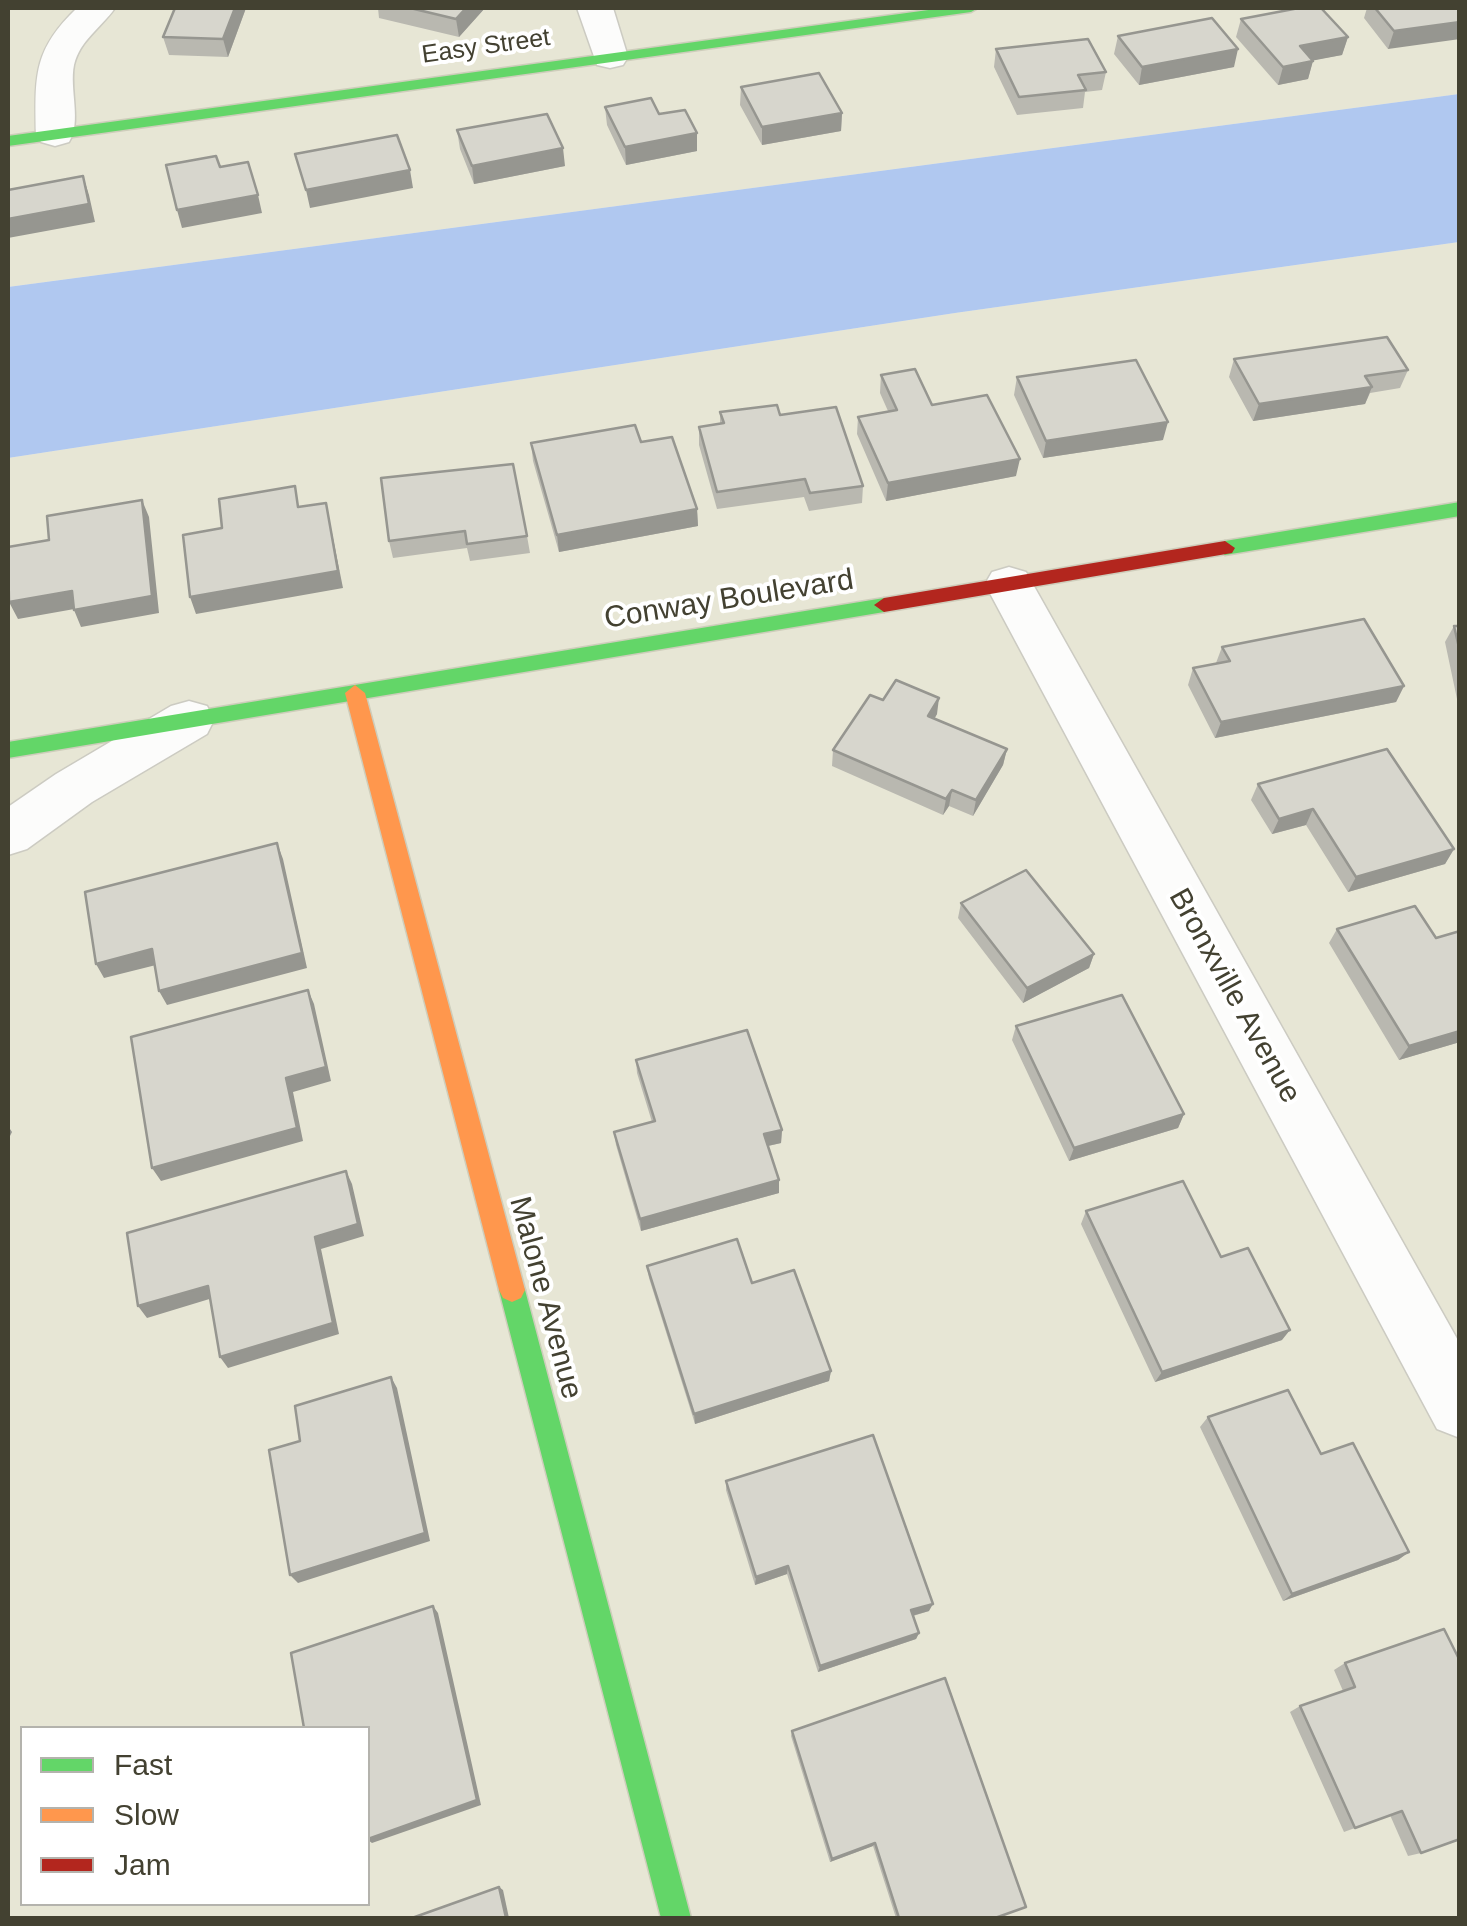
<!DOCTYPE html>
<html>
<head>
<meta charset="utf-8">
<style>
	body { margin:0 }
	#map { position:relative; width:1467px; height:1926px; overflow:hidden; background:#eeeee5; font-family:Arial,sans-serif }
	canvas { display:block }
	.frame { position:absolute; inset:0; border:10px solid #434131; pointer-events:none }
	.legend { position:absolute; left:20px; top:1726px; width:350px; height:180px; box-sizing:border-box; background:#fff; border:2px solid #b4b3ad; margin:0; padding:12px 18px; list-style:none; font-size:30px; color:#434131 }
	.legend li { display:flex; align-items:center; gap:20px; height:50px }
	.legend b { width:50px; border:2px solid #b4b3ad }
</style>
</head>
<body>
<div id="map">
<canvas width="1467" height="1926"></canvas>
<div class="frame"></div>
<ul class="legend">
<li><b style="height:12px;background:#63d668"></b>Fast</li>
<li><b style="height:12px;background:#ff974d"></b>Slow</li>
<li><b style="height:12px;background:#b3261e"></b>Jam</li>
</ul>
</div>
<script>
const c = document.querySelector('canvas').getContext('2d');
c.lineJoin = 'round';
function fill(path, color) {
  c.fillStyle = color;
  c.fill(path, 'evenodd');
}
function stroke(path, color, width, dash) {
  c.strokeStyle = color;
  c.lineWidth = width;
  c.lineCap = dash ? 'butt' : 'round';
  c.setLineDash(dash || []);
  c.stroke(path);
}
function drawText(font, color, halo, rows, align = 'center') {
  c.font = font + ' Arial,sans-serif';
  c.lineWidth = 8;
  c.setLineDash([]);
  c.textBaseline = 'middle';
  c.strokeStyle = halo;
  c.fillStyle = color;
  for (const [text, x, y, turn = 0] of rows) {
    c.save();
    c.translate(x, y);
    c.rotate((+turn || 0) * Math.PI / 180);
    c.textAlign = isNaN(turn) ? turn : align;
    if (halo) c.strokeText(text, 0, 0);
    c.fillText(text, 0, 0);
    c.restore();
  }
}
fill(new Path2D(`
	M8,8H1459V94L8,287Z
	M1459,242V1918H8V458L955,313ZM22,1728H368V1904H22Z`), '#e7e6d5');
fill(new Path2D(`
	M1459,94V242L955,313L8,458V287Z`), '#b0c8f0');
const street = new Path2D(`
	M77,8H115C101,28 80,40 74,65C69,89 82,122 69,142L55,146L41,142L36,134C35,76 33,50 77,8Z
	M577,8H613L628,57L623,65L610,68L597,65Z
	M1009,567L1026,572L1460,1344V1438L1437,1429L985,584L992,572Z
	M189,701L207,706L214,720L207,734L92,802L27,849L8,855V807L56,774L171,706Z`);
const fast = new Path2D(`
	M943,8H978L971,12L8,146V136Z
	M1460,502V516L1225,555L1215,548L1225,541Z
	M884,598L894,605L884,612L8,758V742Z
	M512,1278L521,1282L525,1290L691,1918H661L499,1290L503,1282Z`);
const slow = new Path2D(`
	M355,685L365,693L525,1290L521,1298L512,1302L503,1298L499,1290L345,693Z`);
const jam = new Path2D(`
	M1225,541L1235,548L1232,553L884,612L874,605L884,598Z`);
stroke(street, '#cccbc2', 3);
stroke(fast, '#cecdbb', 3);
stroke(slow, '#cecdbb', 3);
stroke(jam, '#cecdbb', 3);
fill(street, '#fcfcfb');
fill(fast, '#63d668');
fill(slow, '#ff974d');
fill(jam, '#b3261e');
fill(new Path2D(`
	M175,8H246L228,57L169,55L163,37Z
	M378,8H485L459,37L379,18Z
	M1367,8H1460L1388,49L1364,18Z
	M1241,19L1348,37L1342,55L1313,60L1308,79L1278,85L1236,37Z
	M1118,36L1234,67L1139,85L1114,54Z
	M996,49L1106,72L1102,90L1085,92L1083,108L1017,115L994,67Z
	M741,87L842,113L841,131L762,145L740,105Z
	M605,107L659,114L697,133V151L626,165L607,125Z
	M457,130L565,166L474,184L460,149Z
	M1234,359L1408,370L1400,388L1370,393L1365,404L1253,421L1229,377Z
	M881,375L932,405L1016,476L886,501L857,434L858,417L888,411L880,393Z
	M1017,377L1163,440L1043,458L1014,395Z
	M720,412L780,415L863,486L862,503L809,511L804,497L717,509L699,445V427L720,424Z
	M641,442L697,509L698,526L559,552L533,461L531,443Z
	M381,478L527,536L530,553L470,561L467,548L393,558L389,541Z
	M1454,626H1460V699H1457L1445,642Z
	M1222,647L1404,686L1396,702L1215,738L1188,685L1193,668L1216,663Z
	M883,700L937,714L934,719L1007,749L1003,765L973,816L949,806L943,815L832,766L833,750Z
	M1258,784L1454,849L1445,864L1348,892L1306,825L1272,834L1251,800Z
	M961,903L1094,954L1089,968L1023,1003L958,918Z
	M1337,929L1436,938L1460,931V1042L1399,1060L1329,943Z
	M1016,1026L1184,1114L1178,1128L1069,1161L1012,1040Z
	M636,1060L782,1130L781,1143L768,1146L779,1180V1193L641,1231L616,1145L614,1132L652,1122L637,1073Z
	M1086,1211L1221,1257L1282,1340L1155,1382L1081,1224Z
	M647,1266L752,1283L831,1371L829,1381L695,1424L649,1278Z
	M1208,1417L1321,1454L1409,1552L1398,1560L1283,1601L1200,1427Z
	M726,1481L929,1611L913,1616L919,1633L916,1639L818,1672L787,1574L755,1585L726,1490Z
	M1345,1663L1421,1853L1408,1856L1390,1815L1344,1832L1290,1712L1300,1706L1343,1691L1334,1670Z
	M792,1731L996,1918H896L873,1846L830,1862L791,1736Z`), '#b9b8b0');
fill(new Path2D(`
	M235,8H246L228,57L223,39Z
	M466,8H485L459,37L456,19Z
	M1460,22V39L1388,49L1394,31Z
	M1348,37L1342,55L1295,64L1300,46Z
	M1238,49L1234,67L1139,85L1142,67Z
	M1313,61L1308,79L1278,85L1283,67Z
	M842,113L841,131L762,145V127Z
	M697,133V151L626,165L625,147Z
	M563,148L565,166L474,184L472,166Z
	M410,170L413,188L310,208L306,190Z
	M83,176L89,195L95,222L8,238V219Z
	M258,195L262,213L182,228L177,210Z
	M1372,387L1365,404L1253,421L1259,404Z
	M1168,422L1163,440L1043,458L1046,441Z
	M1020,459L1016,476L886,501L888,483Z
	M142,500L149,517L159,613L81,627L74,610Z
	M326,503L343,588L196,614L190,597Z
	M697,509L698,526L559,552L557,535Z
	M72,591L80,608L18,619L9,602Z
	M1404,686L1396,702L1215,738L1221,722Z
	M939,698L937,714L926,733L928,716Z
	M1007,749L1003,765L973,816L976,800Z
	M952,790L949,806L943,815L946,799Z
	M1313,809L1306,825L1272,834L1279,819Z
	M277,843L283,859L307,968L167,1005L159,991Z
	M1454,849L1445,864L1348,892L1356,877Z
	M152,949L160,964L104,978L96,964Z
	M1094,954L1089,968L1023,1003L1027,988Z
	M308,990L314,1004L331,1081L293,1092L303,1141L161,1181L152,1168L286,1078Z
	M1460,1031V1042L1399,1060L1409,1046Z
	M1184,1114L1178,1128L1069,1161L1074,1148Z
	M8,1126L12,1132L8,1140Z
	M782,1130L781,1143L763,1147L764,1134Z
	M346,1171L352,1184L364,1236L321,1249L339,1334L228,1368L220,1357L315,1237Z
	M779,1180V1193L641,1231L640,1219Z
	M208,1286L216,1297L147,1318L138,1306Z
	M1290,1330L1282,1340L1155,1382L1162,1372Z
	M831,1371L829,1381L695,1424L694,1414Z
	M391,1377L397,1388L430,1541L298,1583L290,1575Z
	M1409,1552L1398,1560L1283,1601L1292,1594Z
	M788,1566L787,1574L755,1585L756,1577Z
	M933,1604L929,1611L908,1617L911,1610Z
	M433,1606L438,1613L481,1805L372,1843L368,1840V1839Z
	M919,1633L916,1639L818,1672L820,1666Z
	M875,1843L873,1846L830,1862L832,1859Z
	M499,1887L503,1890L509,1918H506Z`), '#969690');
const building = new Path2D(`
	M175,8H235L223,39L163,37Z
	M410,8H466L456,19Z
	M1299,8H1321L1348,37L1300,46L1313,61L1283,67L1241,19Z
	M1375,8H1460V22L1394,31Z
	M1212,18L1238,49L1142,67L1118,36Z
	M1088,39L1106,72L1078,75L1086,90L1019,97L996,49Z
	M819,73L842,113L762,127L741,87Z
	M651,98L659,114L685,110L697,133L625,147L605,107Z
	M547,114L563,148L472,166L457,130Z
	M397,135L410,170L306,190L295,154Z
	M216,156L220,167L248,162L258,195L177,210L166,165Z
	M83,176L89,204L8,219V190Z
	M1387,337L1408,370L1365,376L1372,387L1259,404L1234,359Z
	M1136,360L1168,422L1046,441L1017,377Z
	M915,369L932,405L987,395L1020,459L888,483L858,417L897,410L881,375Z
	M777,405L780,415L836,407L863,486L810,493L805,479L717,492L699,427L724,423L720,412Z
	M635,425L641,442L672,437L697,509L557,535L531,443Z
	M513,464L527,536L467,544L465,531L389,541L381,478Z
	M295,486L298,507L326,503L338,571L190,597L183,535L222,528L219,499Z
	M142,500L152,596L74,610L72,591L9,602L8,547L49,540L47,516Z
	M1364,619L1404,686L1221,722L1193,668L1230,661L1222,647Z
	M1454,626H1460V652Z
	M896,680L939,698L928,716L1007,749L976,800L952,790L946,799L833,750L870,695L883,700Z
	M1387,749L1454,849L1356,877L1313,809L1279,819L1258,784Z
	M277,843L302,953L159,991L152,949L96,964L85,892Z
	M1026,870L1094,954L1027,988L961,903Z
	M1415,906L1436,938L1460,931V1031L1409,1046L1337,929Z
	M308,990L326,1067L286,1078L297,1128L152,1168L131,1037Z
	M1122,995L1184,1114L1074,1148L1016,1026Z
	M747,1030L782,1130L764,1134L779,1180L640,1219L614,1132L655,1121L636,1060Z
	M346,1171L358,1224L315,1237L333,1323L220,1357L208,1286L138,1306L127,1233Z
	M1183,1181L1221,1257L1248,1248L1290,1330L1162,1372L1086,1211Z
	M737,1239L752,1283L794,1270L831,1371L694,1414L647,1266Z
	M391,1377L425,1533L290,1575L269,1450L300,1441L295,1406Z
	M1288,1390L1321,1454L1353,1443L1409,1552L1292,1594L1208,1417Z
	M873,1435L933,1604L911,1610L919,1633L820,1666L788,1566L756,1577L726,1481Z
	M433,1606L477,1800L368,1839V1728H304L291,1653Z
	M1444,1629L1460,1661V1839L1421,1853L1402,1811L1355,1828L1300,1706L1355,1687L1345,1663Z
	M945,1678L1026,1907L995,1918H899L875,1843L832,1859L792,1731Z
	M499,1887L506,1918H412Z`);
fill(building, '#d7d6cd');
stroke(building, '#969690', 2.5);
drawText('25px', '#434131', '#fff', [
	["Easy Street",486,47,-8]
]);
drawText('30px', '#434131', '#fff', [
	["Conway Boulevard",729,600,-9],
	["Bronxville Avenue",1234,996,61],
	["Malone Avenue",545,1298,75]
]);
</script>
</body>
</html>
